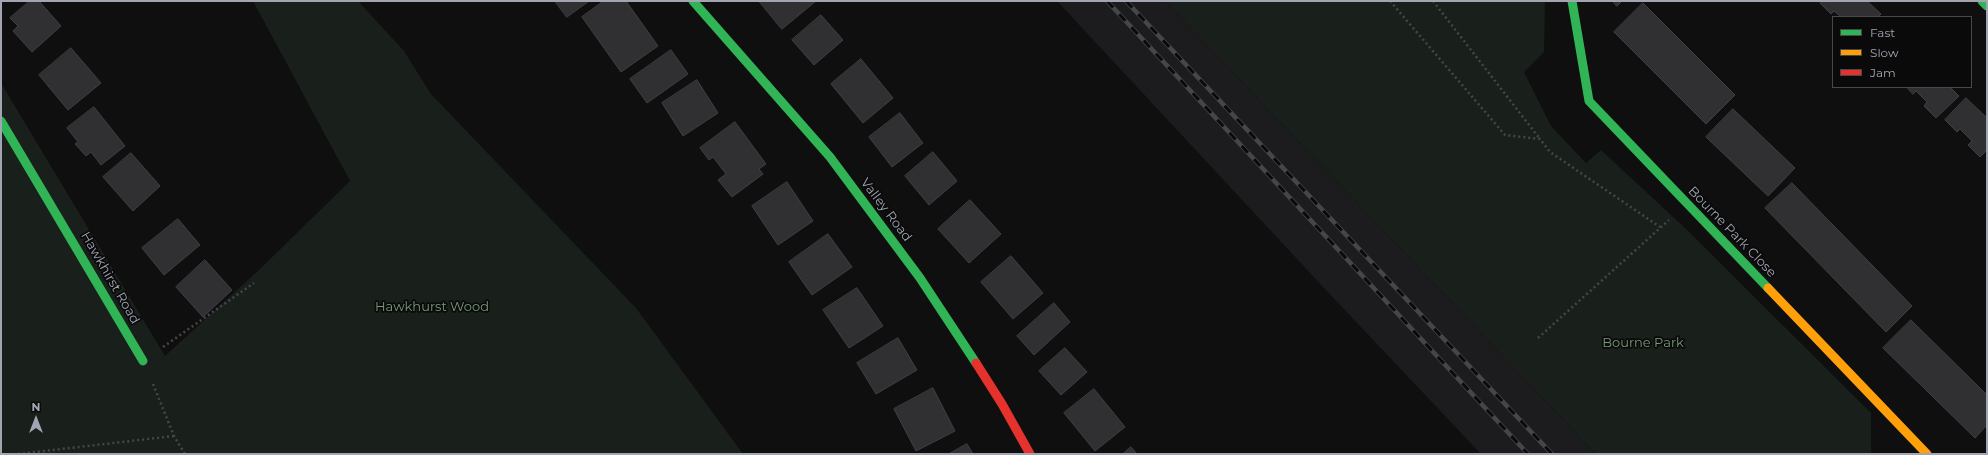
<!DOCTYPE html>
<html>
<head>
<meta charset="utf-8">
<style>
	body { margin:0 }
	#map { position:relative; width:1988px; height:455px; overflow:hidden; background:#0f0f10; font-family:Montserrat,sans-serif }
	canvas { display:block }
	.frame { position:absolute; inset:0; border:2px solid #a0a5b1; pointer-events:none }
	.legend { position:absolute; left:1832px; top:16px; width:140px; height:72px; box-sizing:border-box; background:#0a0a0b; border:1px solid #46484d; margin:0; padding:5px 7px; list-style:none; font-size:12px; color:#a0a5b1 }
	.legend li { display:flex; align-items:center; gap:8px; height:20px }
	.legend b { width:20px; border:1px solid #46484d }
	.north { position:absolute; left:16px; top:399px; width:40px; height:40px; -webkit-text-stroke:3px #0a0a0b; paint-order:stroke; rotate:0deg; font-size:11px; font-weight:700; line-height:16px; text-align:center; color:#a0a5b1 }
	.north::after { content:''; display:block; margin:auto; width:14px; height:18px; background:#a0a5b1; clip-path:polygon(50% 0,100% 100%,50% 72%,0 100%) }
</style>
</head>
<body>
<div id="map">
<canvas width="1988" height="455"></canvas>
<div class="frame"></div>
<ul class="legend">
<li><b style="height:5px;background:#30b455"></b>Fast</li>
<li><b style="height:5px;background:#ff9f0a"></b>Slow</li>
<li><b style="height:5px;background:#e5322d"></b>Jam</li>
</ul>
<div class="north">N</div>
</div>
<script>
const c = document.querySelector('canvas').getContext('2d');
c.lineJoin = 'round';
function fill(path, color) {
  c.fillStyle = color;
  c.fill(path, 'evenodd');
}
function stroke(path, color, width, dash) {
  c.strokeStyle = color;
  c.lineWidth = width;
  c.lineCap = dash ? 'butt' : 'round';
  c.setLineDash(dash || []);
  c.stroke(path);
}
function drawText(font, color, halo, rows, align = 'center') {
  c.font = font + ' Montserrat,sans-serif';
  c.lineWidth = 3.5;
  c.setLineDash([]);
  c.textBaseline = 'middle';
  c.strokeStyle = halo;
  c.fillStyle = color;
  for (const [text, x, y, turn = 0] of rows) {
    c.save();
    c.translate(x, y);
    c.rotate((+turn || 0) * Math.PI / 180);
    c.textAlign = isNaN(turn) ? turn : align;
    if (halo) c.strokeText(text, 0, 0);
    c.fillText(text, 0, 0);
    c.restore();
  }
}
fill(new Path2D(`
	M1057,1H1165L1596,454H1481L1325,289Z`), '#1c1c1e');
fill(new Path2D(`
	M253,1H358L404,51L431,94L636,308L743,454H1V83L165,356L261,268L350,181Z
	M1165,1H1545L1544,52L1524,72L1551,126L1586,163L1601,150L1685,228L1871,413V454H1596Z`), '#191f1a');
const building = new Path2D(`
	M30,1H39L61,26L32,52L13,31L18,26L10,18Z
	M555,1H589L567,17Z
	M604,1H626L658,46L621,72L582,17Z
	M759,1H816L782,29Z
	M1613,1H1622L1617,6Z
	M1822,1H1867L1881,14L1878,17H1841L1834,11L1831,14L1820,3Z
	M1643,3L1735,95L1706,124L1614,32Z
	M821,15L843,40L814,65L792,40Z
	M71,48L101,83L68,110L39,75Z
	M671,50L688,74L647,103L630,79Z
	M861,59L893,98L863,123L831,84Z
	M697,80L718,113L683,136L662,103Z
	M1907,87H1950L1959,96L1936,118L1924,106L1927,102L1916,91L1913,94Z
	M1966,98L1987,118V150L1980,157L1968,145L1972,141L1960,129L1957,132L1945,120Z
	M94,107L125,146L101,165L91,152L86,156L75,144L78,142L67,128Z
	M1733,109L1795,168L1768,196L1706,137Z
	M900,113L923,143L892,167L869,137Z
	M735,122L766,164L759,169L763,174L732,197L718,180L726,174L713,157L709,160L700,148Z
	M933,152L957,181L929,205L905,176Z
	M131,153L160,186L133,211L103,177Z
	M787,182L813,221L778,245L752,206Z
	M1792,183L1912,306L1886,332L1765,208Z
	M970,200L1001,234L969,263L938,229Z
	M178,219L200,245L164,275L142,248Z
	M828,234L852,267L812,295L789,262Z
	M1011,256L1043,293L1013,319L981,282Z
	M205,260L232,290L203,317L176,287Z
	M857,288L883,326L849,348L823,310Z
	M1054,303L1070,322L1034,355L1017,336Z
	M1911,320L1987,395V425L1975,438L1883,348Z
	M898,338L917,370L876,394L857,363Z
	M1065,348L1087,372L1061,395L1039,371Z
	M933,388L955,431L916,451L894,409Z
	M1094,389L1125,427L1095,451L1064,413Z
	M967,444L973,454H949Z
	M1131,447L1137,454H1123Z`);
fill(building, '#303032');
stroke(building, '#3e4044', 1);
stroke(new Path2D(`
	M1390,1L1505,135L1540,139L1550,152L1660,227
	M1433,1L1540,139
	M1538,338L1669,220
	M163,347L254,283
	M153,384L174,436L185,454
	M18,454L174,436`), '#45474a', 2.5, [2, 3]);
stroke(new Path2D(`
	M693,1L830,157L920,278L976,363
	M1572,1L1589,101L1768,288
	M1982,1L1987,6
	M1,121L143,361`), '#30b455', 9);
stroke(new Path2D(`
	M1768,288L1927,454`), '#ff9f0a', 9);
stroke(new Path2D(`
	M976,363L1002,404L1030,454`), '#e5322d', 9);
const rail = new Path2D(`
	M1107,1L1528,454
	M1126,1L1552,454`);
stroke(rail, '#444648', 4.5);
stroke(rail, '#0a0a0b', 3, [9]);
drawText('13px', '#a0a5b1', '#0a0a0b', [
	["Valley Road",886,210,53],
	["Bourne Park Close",1732,232,46],
	["Hawkhirst Road",110,278,60]
]);
drawText('13px', '#779b79', '#0a0a0b', [
	["Hawkhurst Wood",432,307],
	["Bourne Park",1643,343]
]);
</script>
</body>
</html>
